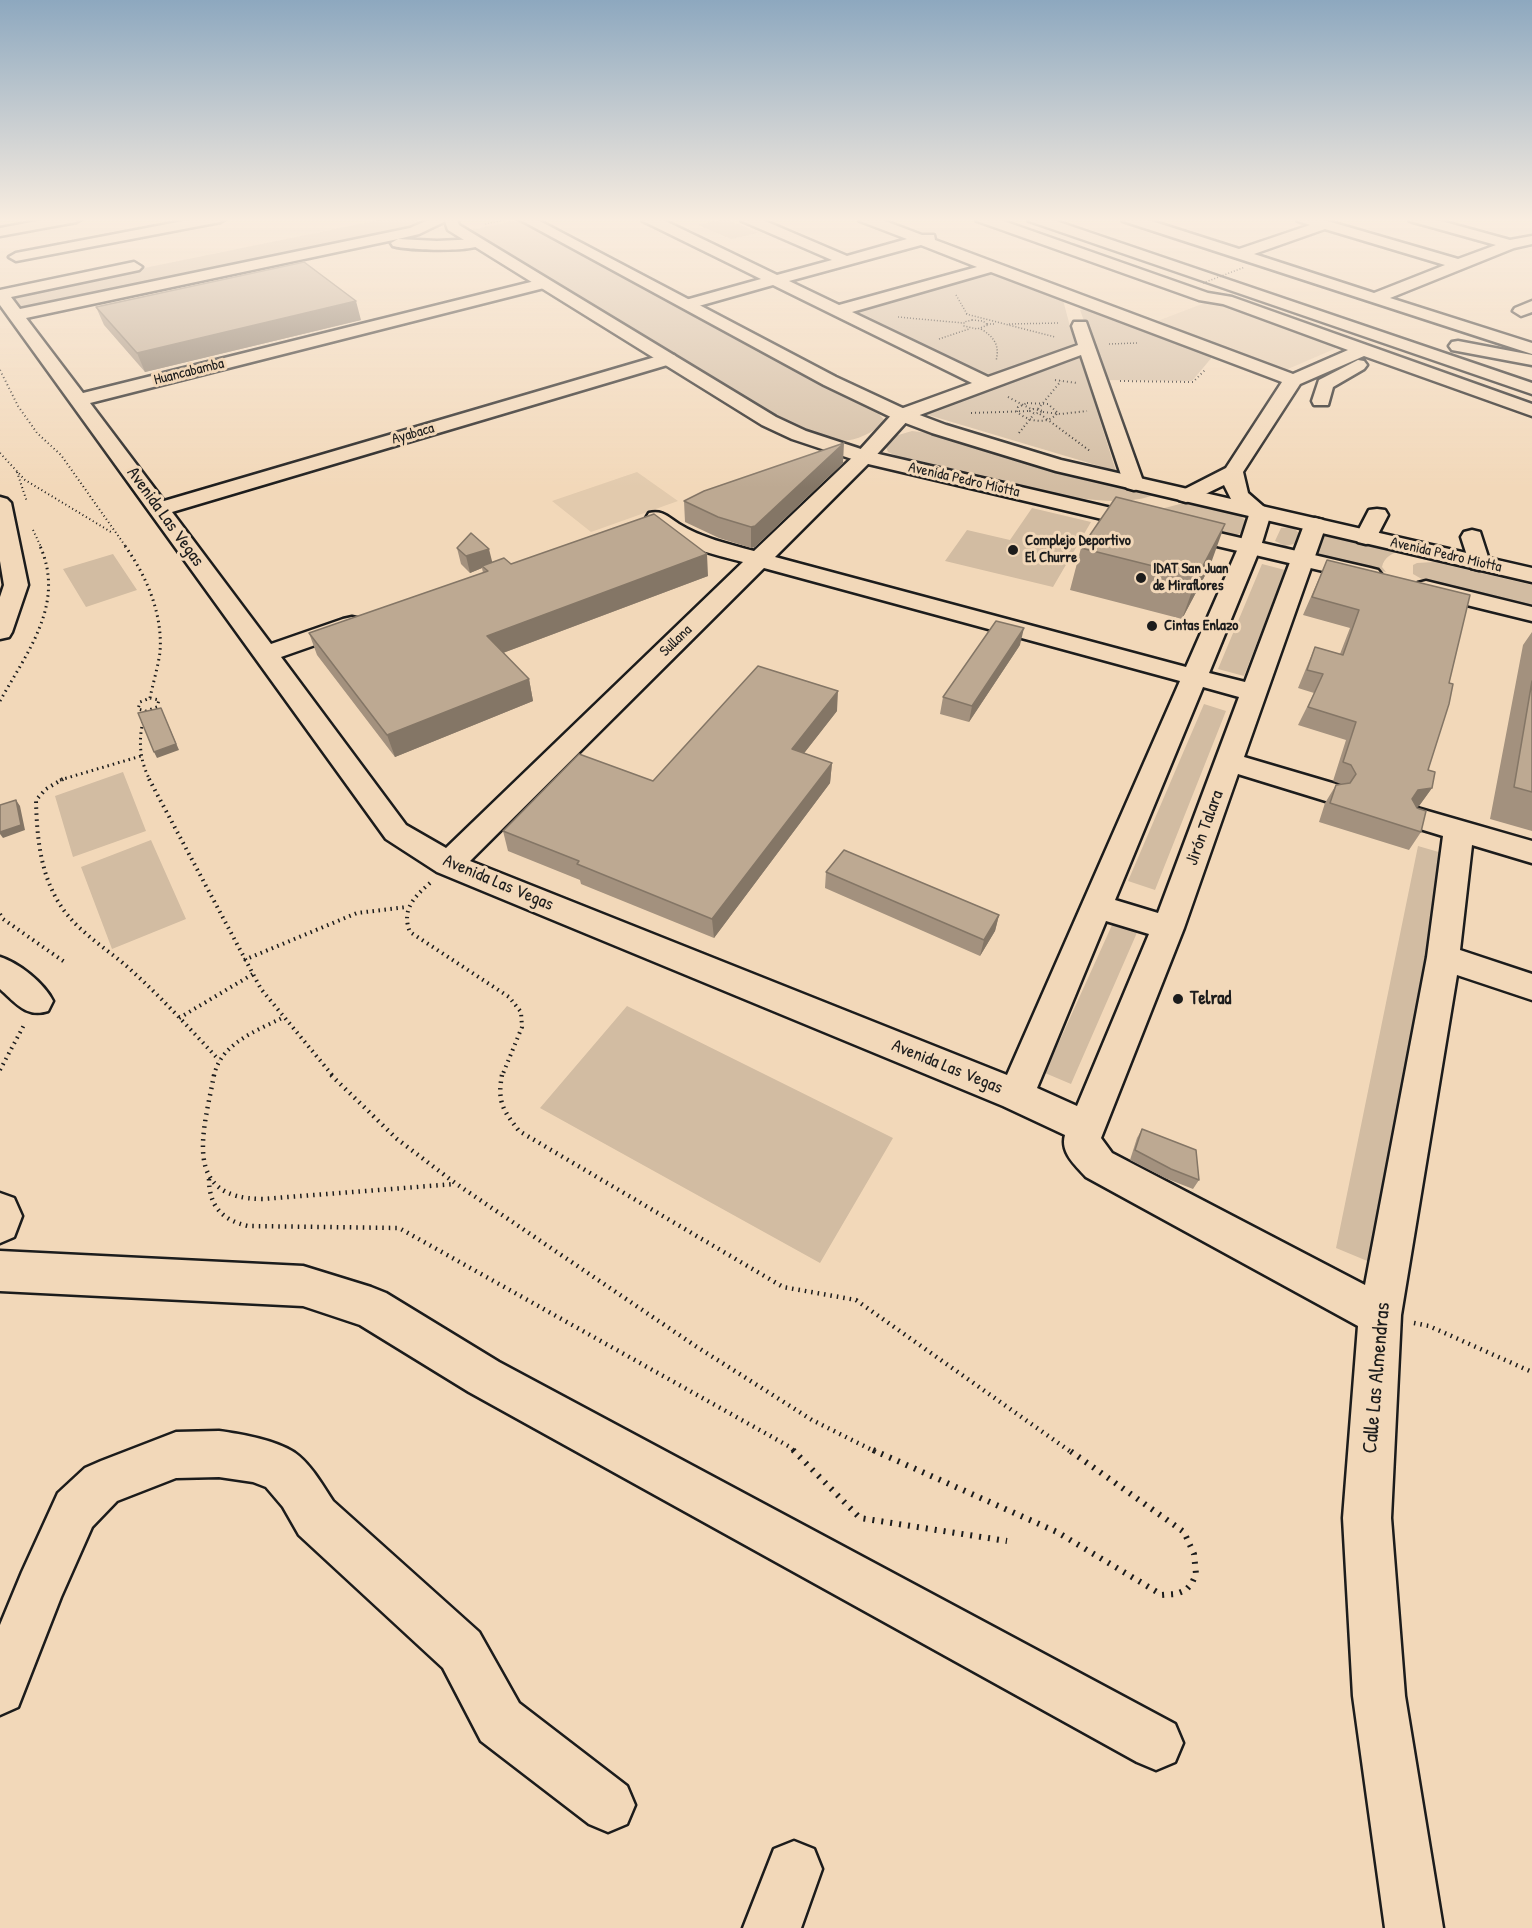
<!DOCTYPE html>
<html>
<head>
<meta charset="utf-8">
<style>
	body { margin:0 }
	canvas { display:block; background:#f2d8b9 }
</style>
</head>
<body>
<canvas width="1532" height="1928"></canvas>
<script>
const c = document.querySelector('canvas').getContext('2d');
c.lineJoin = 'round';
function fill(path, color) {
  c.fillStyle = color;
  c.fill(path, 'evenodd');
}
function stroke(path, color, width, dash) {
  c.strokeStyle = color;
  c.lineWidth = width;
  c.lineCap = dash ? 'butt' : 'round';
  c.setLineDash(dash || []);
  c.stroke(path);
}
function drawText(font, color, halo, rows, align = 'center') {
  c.font = font + ' "Patrick Hand",sans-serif';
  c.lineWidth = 6;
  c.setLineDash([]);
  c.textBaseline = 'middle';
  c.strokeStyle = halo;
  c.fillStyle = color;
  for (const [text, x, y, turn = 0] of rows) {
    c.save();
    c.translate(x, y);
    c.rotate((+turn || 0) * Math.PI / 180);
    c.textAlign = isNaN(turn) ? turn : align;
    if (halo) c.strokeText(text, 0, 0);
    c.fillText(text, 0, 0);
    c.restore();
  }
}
fill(new Path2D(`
	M1210,301L1339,347L1281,372L1152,323Z
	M637,472L678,501L591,532L552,501Z`), '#e2caad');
fill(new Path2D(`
	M389,218H412L419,222L411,228L28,308L18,307L12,300L18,295L27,292Z
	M522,219L874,408L885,421C870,436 848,445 827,439C814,436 801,428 790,422C760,407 731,390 702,373C624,327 546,282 472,230Z
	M726,219L758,233L731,239L699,225Z
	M996,272L1063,300L1075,345L988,377L856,312Z
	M1086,308L1213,356L1192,381L1106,380L1080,310Z
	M1080,358L1116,471L925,414Z
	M912,431L929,433L1032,462L1155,494C1113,515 1006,483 959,471C936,466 909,463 888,452L885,445L895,436Z
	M1191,501C1210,505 1235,505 1247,523L1245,531L1234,536L1224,535L1161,509Z
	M1032,508L1091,522L1053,587L945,561L967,530L1010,540Z
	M1293,527L1299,533L1294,544L1285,546L1275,541L1281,528Z
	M1322,531L1400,550C1392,554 1384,557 1382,567L1386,572L1312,555Z
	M113,554L137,590L86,607L63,569Z
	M1434,562L1532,585V607L1427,582L1413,574V565L1417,563Z
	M1262,564L1285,570L1244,676L1218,669Z
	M1204,704L1226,711L1155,890L1128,881Z
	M123,772L146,831L73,857L55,796Z
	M151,840L186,919L112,949L81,867Z
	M1418,846L1449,855L1377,1265L1336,1248Z
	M1122,903L1146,912L1071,1084L1045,1073Z
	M627,1006L893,1138L820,1263L540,1108Z`), '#d2bca2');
const minor = new Path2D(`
	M54,218H83L76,222L0,236V228Z
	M199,218H227L220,222L16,261L9,257L16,253Z
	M433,218H452L419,234L398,239L437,241L478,239L485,243C475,253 408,250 393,246L391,243L398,239L26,318L83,393L543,279L551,284L548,287L90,403L164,501L662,355H674L677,359L674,363L172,512L271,644L343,619L352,617L361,619L364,624L361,629L281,657L406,825L446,848L743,562C714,554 664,544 646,518L649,513C663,510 668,517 679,524C702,538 728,544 754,551L857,453L895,411L972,383L773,285L688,309L682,307L680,304L682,301L761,279L643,221L641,218H659L777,275L832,260L742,221L740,218H758L847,256L907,239L860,221L858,218H877L922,235H934L935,240L1293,374L1348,350L1223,304L1199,300L977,221L975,218H995L1208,293L1232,297L1532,404V416L1364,356L1300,384L1243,472L1248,493L1271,513L1261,546L1209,673L1245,682L1304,525L1307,520L1315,518L1323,520L1326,525L1244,757L1339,785L1343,792L1339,799L1329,802L1238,774L1184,928L1101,1138L1112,1153L1365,1285L1427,957L1443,836L1407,825L1402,818L1407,811L1417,808L1532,841V863L1472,845L1460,950L1532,974V1000L1457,975L1401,1315L1391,1518L1405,1696L1443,1928H1385L1353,1696L1343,1518L1358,1326L1086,1177C1075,1165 1060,1152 1065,1135L1003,1106L437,872L386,839L0,305V290L134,262L142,267L139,270L11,297L20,309L410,228ZM921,245L977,267L839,305L789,281ZM991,272L1282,382L1226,468L1179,492L1176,496L1179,500L1186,502L1193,500L1224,485L1232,501L1249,515L1239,546L1186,667L775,557L871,461L909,419L1081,355L1124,484L1127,488L1134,490L1141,488L1144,484L1086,322H1074L1072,326L1078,345L988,377L852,312ZM764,568L1180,681L1007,1075L470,861ZM1203,687L1239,697L1158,913L1115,900ZM1106,921L1149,934L1077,1106L1037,1088Z
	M1121,218H1142L1239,249L1310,225L1298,221L1296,218H1317L1458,259L1496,245L1410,221L1408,218H1430L1510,240L1532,236V244L1514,248L1390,298L1532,343V354L1123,221ZM1325,229L1445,265L1374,293L1254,254Z
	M1532,301V312L1521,316L1513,311L1515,308Z
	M1358,360L1364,361L1367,365L1364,369L1333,387L1328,405H1314L1312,401L1319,380Z
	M0,497L7,499L11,503L28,585L12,632L9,637L0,639V597L4,585L0,561Z
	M1377,509L1385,510L1388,515L1374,542L1366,544L1358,542L1355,537L1369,510Z
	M1472,530L1480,532L1490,563L1487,568L1479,570L1471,568L1461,537L1464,532Z
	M0,957C19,963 44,983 53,1001L48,1011C26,1018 16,1003 0,989Z
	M0,1193L14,1198L22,1216L14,1237L0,1243Z
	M0,1251L303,1266L371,1287L386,1293L499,1362L1175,1724L1183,1743L1175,1762L1156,1770L1137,1762L469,1392L360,1325L303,1306L0,1291Z
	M219,1431C241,1434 282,1441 299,1456C313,1468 323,1486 333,1501L479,1632L519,1703L627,1786L635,1805L627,1824L608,1832L589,1824L481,1741L443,1668L299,1535L283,1507L266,1487L253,1482L219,1477L176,1478L117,1501L92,1527L61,1597L18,1707L0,1715V1625L22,1572L58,1493L85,1468L101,1461L176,1432Z
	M794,1841L814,1849L822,1869L801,1928H743L774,1849Z`);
const major = new Path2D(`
	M444,218H456L459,225L776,417L806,431L870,452L1370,568L1378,570L1382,575L1378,580L1370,582L864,463L792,439L762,425L448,230Z
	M517,218H534L836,377L909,411L946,425L1061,460L1532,568V582L1056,471L932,433L895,419L824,385Z
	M1426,581L1532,607V621L1418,593L1414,588L1418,583Z`);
const highway = new Path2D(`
	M1027,218H1047L1532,383V394L1029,221Z
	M1458,341L1532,355V365L1452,350L1449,346L1452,342Z`);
stroke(minor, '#1c1c1c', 5);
stroke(major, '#1c1c1c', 5);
stroke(highway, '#1c1c1c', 5);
stroke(new Path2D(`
	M485,224L504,220
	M956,295L967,314
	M966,314L1055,337
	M898,317L963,323
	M972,320L983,321L988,325L977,329L964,326V322Z
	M987,324H996
	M1009,324L1059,323
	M981,329C994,337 1000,345 996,361
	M939,339L969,329
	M1109,344L1137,343`), '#1c1c1c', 1.5, [1, 2]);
stroke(new Path2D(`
	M0,370L18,406L37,433L61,455L126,547
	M1055,380L1077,383
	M1120,381L1193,382L1206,369
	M1008,397L1031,409
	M1027,403L1048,404L1058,413C1047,425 1029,422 1017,412L1018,407Z
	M1033,409L1043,411L1035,414L1030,411Z
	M1038,409L1061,381
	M1043,412L1061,414L1087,411
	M971,413L1030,411
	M1040,414L1090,451
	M1019,433L1034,414
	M0,453L25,480L111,532
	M17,472L27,502
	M33,530L41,547`), '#1c1c1c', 2, [1, 3]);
stroke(new Path2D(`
	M125,546C146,575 163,614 160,652C158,667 153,683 150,698
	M150,698L159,700L157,707L146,711L138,709L140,702Z
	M0,701C27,652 66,604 40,546
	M146,711C138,734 138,758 150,780
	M60,780L141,756`), '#1c1c1c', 3, [1.5, 4]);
stroke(new Path2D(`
	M63,779L46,789L36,800C37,849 43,896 82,930C98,945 116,956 132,971C163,999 191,1030 219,1060
	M149,779L261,989L333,1076
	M430,883C414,897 401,910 410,932L509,997L521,1012L522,1027L502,1076
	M0,914L3,919L66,963
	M244,960L357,913L407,907
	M179,1018L253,974
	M0,1070L24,1025
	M214,1076C220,1044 256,1031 282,1018`), '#1c1c1c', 4, [1.5, 4.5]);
stroke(new Path2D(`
	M214,1075C204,1130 180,1199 263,1199L455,1184
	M331,1075L397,1139L455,1183L694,1345L812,1420L876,1452
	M502,1075C497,1102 503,1110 519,1131L783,1287L856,1300L1071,1452
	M209,1179C209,1206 222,1220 248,1226L399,1228L790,1447L795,1452
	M1414,1323L1429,1326L1532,1372`), '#1c1c1c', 4.5, [1.5, 5]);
stroke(new Path2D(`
	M793,1450L860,1518L1007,1541
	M873,1450L1057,1532L1162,1595L1176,1594L1186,1590L1192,1583L1196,1574L1194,1554L1184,1532L1069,1450`), '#1c1c1c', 6, [2, 7]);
fill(minor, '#f2d8b9');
fill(major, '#f2d8b9');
fill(highway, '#f2d8b9');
stroke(new Path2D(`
	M1203,283L1245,267`), '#1c1c1c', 1.5, [1, 2]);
fill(new Path2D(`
	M96,307L361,320L145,372L104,325Z
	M843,463L755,547L751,548L719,538L685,522L684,501Z
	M457,548L492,562L708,576L503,653L529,679L533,701L395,757L317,655L309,633L483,573L482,568L470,573L461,564Z
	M1081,548L1210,566L1182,619L1070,590Z
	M1327,560L1470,595L1428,770L1432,788L1419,806L1417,807L1421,832L1409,850L1319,822L1325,803L1336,785L1341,784L1333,781L1346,740L1298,725L1314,693L1298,688L1307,666L1315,647L1340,654L1350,628L1303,615Z
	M1532,632V831L1490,819L1523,645Z
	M1020,645L969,722L940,714L943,697Z
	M837,711L804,753L832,763L830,783L714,938L581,884L580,880L508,851L503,831L653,781Z
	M826,872L999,915L995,931L980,956L825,888Z
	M1142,1129L1199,1180L1193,1189L1165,1178L1130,1160L1137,1138Z`), '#a3917e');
fill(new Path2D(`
	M356,301L361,320L145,372L137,353Z
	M844,443L843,463L755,547L751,548V527Z
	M1225,524L1210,566L1182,619L1197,577Z
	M489,549L493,565L482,566V568L470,573L466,556Z
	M707,554L708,576L492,657L487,636Z
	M1024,628L1020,645L969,722L972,706Z
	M529,679L533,701L395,757L387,735Z
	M838,691L837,711L791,770L792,749Z
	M161,708L179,750L157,758L154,752Z
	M832,763L830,783L714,938L712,919Z
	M1432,788L1419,806L1406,809L1400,818L1418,790Z
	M16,800L20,806L25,830L3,838L0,834V832Z
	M999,915L995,931L980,956L984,940Z`), '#847666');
const building = new Path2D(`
	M304,262L356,301L137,353L96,307Z
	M844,443L755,526L751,527L718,517L684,501L704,491Z
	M1116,497L1225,524L1197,577L1081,548Z
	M654,514L707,554L487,636L529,679L387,735L309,633L488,571L482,566L504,558L511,564Z
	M471,533L489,549L466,556L457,548Z
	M1327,560L1470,595L1449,683L1453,684L1449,704L1428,770L1435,772L1432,788L1418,790L1412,799L1417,808L1426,811L1421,832L1330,803L1336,785L1350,783L1356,774L1351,765L1343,762L1356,722L1308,707L1323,674L1307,670L1315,647L1343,655L1359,610L1312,597Z
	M996,621L1024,628L972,706L943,697Z
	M758,666L838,691L792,749L832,763L712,919L577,864L579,861L503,831L579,754L653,781Z
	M1532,681V792L1514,787Z
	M161,708L176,744L154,752L138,713Z
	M16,800L21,825L0,832V805Z
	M844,850L999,915L984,940L826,872Z
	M1142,1129L1196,1150L1199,1180L1171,1169L1135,1150Z`);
fill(building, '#bda992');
stroke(building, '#847666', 1.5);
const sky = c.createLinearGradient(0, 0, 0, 488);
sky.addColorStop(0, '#8da8bf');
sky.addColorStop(0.45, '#f9ede0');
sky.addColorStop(1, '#f9ede000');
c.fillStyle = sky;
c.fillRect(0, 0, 1532, 488);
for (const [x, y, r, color] of [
	[1013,550,6,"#1c1c1c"],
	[1141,578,6,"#1c1c1c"],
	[1152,626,6,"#1c1c1c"],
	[1178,999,6,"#1c1c1c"]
]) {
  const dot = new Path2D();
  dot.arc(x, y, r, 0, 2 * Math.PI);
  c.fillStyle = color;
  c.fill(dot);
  stroke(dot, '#f2d8b9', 2);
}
drawText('15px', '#1c1c1c', '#f2d8b9', [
	["Huancabamba",189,372,-14],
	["Ayabaca",413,434,-16],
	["Avenida Pedro Miotta",964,480,13],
	["Avenida Pedro Miotta",1446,555,13],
	["Sullana",676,641,-44]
]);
drawText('bold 15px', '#1c1c1c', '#f2d8b9', [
	["Complejo Deportivo",1025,541],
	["El Churre",1025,558],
	["IDAT San Juan",1153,569],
	["de Miraflores",1153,586],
	["Cintas Enlazo",1164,626]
], 'left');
drawText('18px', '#1c1c1c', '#f2d8b9', [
	["Avenida Las Vegas",165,517,54],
	["Jirón Talara",1205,828,-70],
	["Avenida Las Vegas",498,883,23],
	["Avenida Las Vegas",947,1067,22]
]);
drawText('bold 18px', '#1c1c1c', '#f2d8b9', [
	["Telrad",1190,999]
], 'left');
drawText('21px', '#1c1c1c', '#f2d8b9', [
	["Calle Las Almendras",1377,1378,-85]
]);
</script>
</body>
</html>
